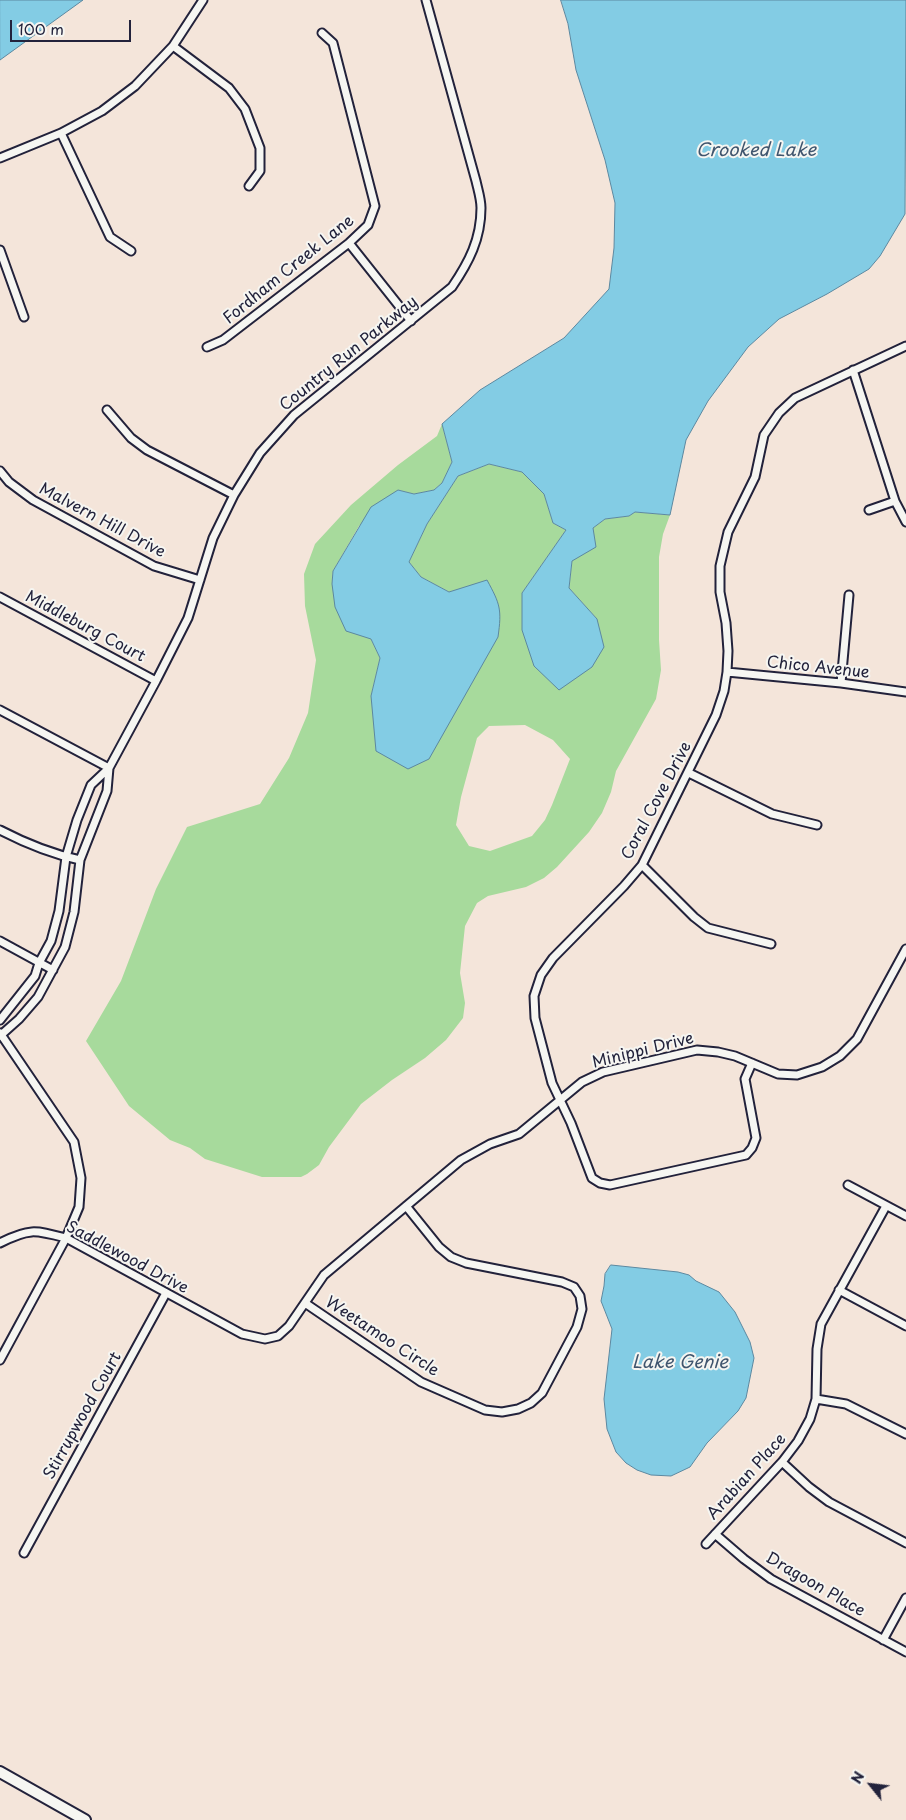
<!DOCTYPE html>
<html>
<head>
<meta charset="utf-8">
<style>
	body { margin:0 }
	#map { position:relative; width:906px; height:1820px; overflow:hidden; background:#f4e5da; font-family:"Playpen Sans",sans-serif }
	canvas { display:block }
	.north { position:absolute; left:846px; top:1760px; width:50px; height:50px; -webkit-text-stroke:4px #f6f6f2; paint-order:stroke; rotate:299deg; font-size:14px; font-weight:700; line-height:20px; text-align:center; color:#22223b }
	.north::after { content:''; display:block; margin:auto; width:18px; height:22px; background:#22223b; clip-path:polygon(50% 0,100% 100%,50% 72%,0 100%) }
	.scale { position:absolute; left:10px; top:20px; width:121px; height:22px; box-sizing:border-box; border:2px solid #22223b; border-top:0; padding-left:6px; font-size:15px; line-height:18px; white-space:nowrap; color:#22223b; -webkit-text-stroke:4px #f6f6f2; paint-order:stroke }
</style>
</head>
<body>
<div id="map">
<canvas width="906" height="1820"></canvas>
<div class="north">N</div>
<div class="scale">100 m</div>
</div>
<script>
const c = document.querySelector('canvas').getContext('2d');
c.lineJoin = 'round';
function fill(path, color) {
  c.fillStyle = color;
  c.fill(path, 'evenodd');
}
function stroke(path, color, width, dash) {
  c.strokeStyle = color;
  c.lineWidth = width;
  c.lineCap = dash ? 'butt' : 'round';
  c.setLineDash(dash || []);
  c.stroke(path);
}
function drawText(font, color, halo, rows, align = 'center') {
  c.font = font + ' "Playpen Sans",sans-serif';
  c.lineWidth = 4;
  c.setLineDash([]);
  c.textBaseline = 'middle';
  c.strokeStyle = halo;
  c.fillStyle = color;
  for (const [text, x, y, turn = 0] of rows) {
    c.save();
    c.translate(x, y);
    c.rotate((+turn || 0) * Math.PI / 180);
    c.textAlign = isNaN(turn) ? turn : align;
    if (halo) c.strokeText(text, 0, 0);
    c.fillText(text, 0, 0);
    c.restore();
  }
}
fill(new Path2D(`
	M442,424L452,462L442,483L434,490L414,494L398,490L359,526L333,571L332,584L371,639L380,658L371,696L449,592L421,577L409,562L427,524L458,476L489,464L522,472L544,494L553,523L566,530L522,593V630L597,619L569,588L572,561L593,528L605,519L629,516L635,512L670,515L663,534L659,557V640L661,670L656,699L616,771L611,792L602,813L589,832L557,867L544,878L526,887L488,896L477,903L465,926L460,973L465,1003L463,1018L446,1040L425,1058L392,1080L361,1104L329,1147L319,1165L307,1174L301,1177H262L205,1159L190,1148L170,1140L129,1106L86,1041L121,981L156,889L187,827L260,804L289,758L308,713L316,660L305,606L304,574L315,544L351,505L398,465L437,436ZM525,725L553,740L570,759L552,805L545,820L532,836L490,851L469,846L456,825L461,797L477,738L489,726Z`), '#a7da9c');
const water = new Path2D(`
	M0,0H83L0,60Z
	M561,0H906L905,214L880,256L869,269L827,294L779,319L748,347L708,401L686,440L670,515L635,512L629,516L605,519L593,528L596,547L572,561L569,588L597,619L604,647L592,667L559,690L534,666L522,630V593L566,530L553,523L544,494L522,472L489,464L458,476L427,524L409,562L421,577L449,592L487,580C500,604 502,609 498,637L429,759L408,769L376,751L371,696L380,658L371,639L346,631L335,607L332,584L333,571L371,507L398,490L414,494L434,490L442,483L452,462L442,424L480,390L564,338L609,289L614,248L615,203L605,160L576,70L568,24Z
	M611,1265L678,1272L689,1275L696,1281L719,1292L735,1312L750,1342L754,1358L746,1398L738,1411L707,1443L690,1467L671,1476L651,1475L637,1470L626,1463L616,1452L607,1429L604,1399L612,1329L601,1301L604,1286L605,1274Z`);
fill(water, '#83cce4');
stroke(water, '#5c88a0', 1);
const minor = new Path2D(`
	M173,46L229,88L245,109L260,148V171L249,186
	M61,133L110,237L131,251
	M0,158L61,133L102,111L135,86L173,46L203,0
	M349,243L411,321
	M0,250L24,317
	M207,347L223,340L349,243L368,225L375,206L333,43L322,33
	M853,370L895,501L906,522
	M107,410L131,438L147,450L234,495
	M0,471L9,482L33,500L154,566L200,580
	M869,510L895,501
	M0,597L156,681
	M727,672L841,683L906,692
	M841,683L849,595
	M0,710L109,768
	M689,773L772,814L817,825
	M0,830C25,843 52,854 80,860
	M642,865L694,917L708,928L771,944
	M0,941L53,970
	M0,1020L35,976L39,963L51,941L59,911L66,857L77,820L91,785L109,768L156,681L188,618L213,538L234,495L260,453L294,415L452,287C469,262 481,239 481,208C481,199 478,190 476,181L426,0
	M0,1033L74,1142L81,1178L79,1207L66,1238L0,1360
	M0,1036L19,1019L38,997L65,947L74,912L80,860L107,791L109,768
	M752,1063L745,1079L756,1138L752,1148L746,1155L610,1185L600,1183L592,1178L571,1123L552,1083L535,1018L534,996L541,975L553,958L624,886L642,865L716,715L724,691L727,672L728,651L726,623L720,592V566L728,532L755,477L764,435L779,413L795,398L906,346
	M848,1185L906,1216
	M0,1243C29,1228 35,1230 66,1238L242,1334L265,1339L278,1336L289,1326L324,1275L461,1160L490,1144L519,1134L582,1082L603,1072L697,1050L718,1052L735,1056L778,1074L797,1075L822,1067L840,1056L857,1039L906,949
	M839,1290L906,1326
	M305,1303L421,1382L485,1410L502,1412L518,1409L531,1403L542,1393L577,1327L582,1309L580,1296L574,1287L562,1282L466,1263L451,1257L439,1247L406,1206
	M816,1399L846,1404L906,1434
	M782,1462L809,1487L829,1502L906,1543
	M715,1534L744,1559L771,1579L906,1652
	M706,1544L782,1462L798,1441L810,1419L816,1399L817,1349L821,1324L886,1206
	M24,1553L166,1293
	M883,1640L906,1598`);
const secondary = new Path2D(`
	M0,1772L85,1820`);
stroke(minor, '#22223b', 11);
stroke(secondary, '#22223b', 14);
stroke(minor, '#f6f6f2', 7);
stroke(secondary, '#f6f6f2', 10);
drawText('16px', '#22223b', '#f6f6f2', [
	["Fordham Creek Lane",289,270,-39],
	["Country Run Parkway",349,354,-39],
	["Malvern Hill Drive",102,521,28],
	["Middleburg Court",85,627,28],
	["Chico Avenue",818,668,6],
	["Coral Cove Drive",657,801,-62],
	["Minippi Drive",643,1051,-14],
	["Saddlewood Drive",127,1258,28],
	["Weetamoo Circle",382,1337,33],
	["Stirrupwood Court",83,1416,-61],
	["Arabian Place",747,1477,-48],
	["Dragoon Place",815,1585,30]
]);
drawText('italic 18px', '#3f556e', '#f6f6f2', [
	["Crooked Lake",756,151],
	["Lake Genie",680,1363]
]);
</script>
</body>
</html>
